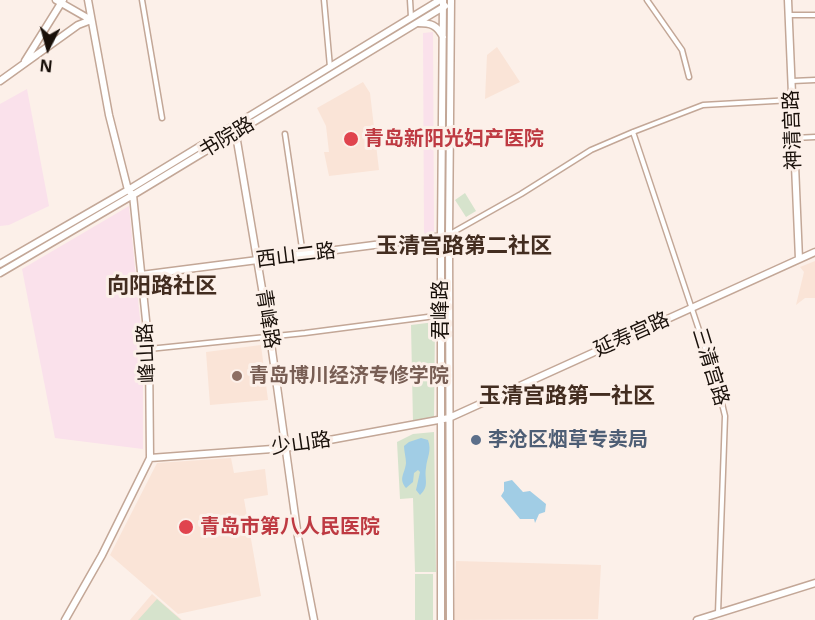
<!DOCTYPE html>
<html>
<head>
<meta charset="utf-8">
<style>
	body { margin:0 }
	#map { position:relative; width:815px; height:620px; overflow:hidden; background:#fcf0e9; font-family:"Noto Sans",sans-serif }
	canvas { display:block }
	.north { position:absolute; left:18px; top:18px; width:60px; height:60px; -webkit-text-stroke:4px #fcf0e9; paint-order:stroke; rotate:186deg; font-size:16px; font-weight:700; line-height:24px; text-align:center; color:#19100a }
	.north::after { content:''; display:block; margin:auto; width:21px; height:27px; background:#19100a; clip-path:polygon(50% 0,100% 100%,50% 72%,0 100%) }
</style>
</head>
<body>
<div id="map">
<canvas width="815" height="620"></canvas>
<div class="north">N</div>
</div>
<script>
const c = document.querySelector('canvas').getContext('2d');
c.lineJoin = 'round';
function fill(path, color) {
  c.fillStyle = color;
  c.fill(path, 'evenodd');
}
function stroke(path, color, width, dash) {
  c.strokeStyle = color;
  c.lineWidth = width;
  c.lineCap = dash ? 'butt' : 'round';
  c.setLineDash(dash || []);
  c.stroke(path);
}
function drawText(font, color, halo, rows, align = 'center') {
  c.font = font + ' "Noto Sans","Noto Sans SC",sans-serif';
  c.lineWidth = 6;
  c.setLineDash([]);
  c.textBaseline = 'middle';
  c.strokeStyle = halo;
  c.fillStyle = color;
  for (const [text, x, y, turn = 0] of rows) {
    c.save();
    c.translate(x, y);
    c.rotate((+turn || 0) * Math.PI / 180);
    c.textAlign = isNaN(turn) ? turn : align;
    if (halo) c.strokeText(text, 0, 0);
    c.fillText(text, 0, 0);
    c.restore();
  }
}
fill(new Path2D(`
	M433,32L434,234L424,235L423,33Z
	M27,89L49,206L9,225L0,226V104Z
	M129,206L143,350V449L55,438L22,269Z`), '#fae1eb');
fill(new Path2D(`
	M497,47L520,82L485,99L487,55Z
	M363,82L370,93L379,170L329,176L324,152H329L326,126L317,108Z
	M815,261V298H805L796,305L804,272L800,267Z
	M261,345L268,400L210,405L206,352Z
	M231,458L234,473L265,469L268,495L244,499L261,596L178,614L110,555L157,463Z
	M456,561L601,565L598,619L454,620Z
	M152,594L182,620H130Z`), '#fae4d7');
fill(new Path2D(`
	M465,193L476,211L466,217L455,200Z
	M435,322L434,419L413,423L411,325Z
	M434,432L436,572H415L413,498L400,499L397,442L413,434Z
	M415,574H433V620H415Z
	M157,599L181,620H138Z`), '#d6e3cc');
fill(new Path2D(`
	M421,438L428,440C432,451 427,457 426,468C424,479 430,486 420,495L416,490L420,472L418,470L414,473L413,482L406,488C398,478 405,474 406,463C406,458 404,451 404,446L409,442Z
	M512,480L523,492L530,491L546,504L545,512L539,514L535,523L534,519H520L501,496L504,491V482Z`), '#a1cde5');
const street = new Path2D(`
	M142,0L162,118
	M324,0L330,67
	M410,0L411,17
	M647,0L682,50L689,77
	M789,15H815
	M792,81L815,80
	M633,132L718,387L725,416L718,613
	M285,134L303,255
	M794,138L815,137
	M450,234L521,194L591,150L633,132L703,105L792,100
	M149,349L305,333L443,315`);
const secondary = new Path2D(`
	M56,0L91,20
	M788,0L799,259
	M418,23C431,23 437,25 443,37
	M25,61L63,0
	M0,81L78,25L91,20
	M235,129L270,336L298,537L314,620
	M0,264L128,190L440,0
	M0,273L133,195L445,6
	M141,275L444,236
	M150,458L286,448L449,418L815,252
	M65,620L102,555L150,458L149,349L133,195L128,190L109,115L88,0
	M441,620V237L443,0
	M450,620L449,235L451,0
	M697,620L815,583`);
stroke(street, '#c3a797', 7);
stroke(secondary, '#c3a797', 9);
stroke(street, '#fff', 4);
stroke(secondary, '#fff', 6);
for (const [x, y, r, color] of [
	[351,139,8,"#e0444e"],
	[237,376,6,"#8d6e63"],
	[476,440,6,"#5c6f8a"],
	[186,527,8,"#e0444e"]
]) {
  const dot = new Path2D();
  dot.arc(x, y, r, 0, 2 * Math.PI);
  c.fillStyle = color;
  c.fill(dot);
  stroke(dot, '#fcf0e9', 2);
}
drawText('20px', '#19100a', '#fcf0e9', [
	["神清宫路",793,130,-92],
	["书院路",227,138,-31],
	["西山二路",296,256,-7],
	["君峰路",441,310,-90],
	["青峰路",267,319,81],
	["延寿宫路",632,335,-24],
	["峰山路",147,353,-93],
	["三清宫路",710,367,73],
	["少山路",301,444,-8]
]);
drawText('bold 20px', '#be3a42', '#fcf0e9', [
	["青岛新阳光妇产医院",364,139],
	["青岛市第八人民医院",200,527]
], 'left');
drawText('bold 20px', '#785e54', '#fcf0e9', [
	["青岛博川经济专修学院",249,376]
], 'left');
drawText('bold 20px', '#4e5e75', '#fcf0e9', [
	["李沧区烟草专卖局",488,440]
], 'left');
drawText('bold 22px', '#432d20', '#fcf0e9', [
	["玉清宫路第二社区",464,247],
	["向阳路社区",162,287],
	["玉清宫路第一社区",567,397]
]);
</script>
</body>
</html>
